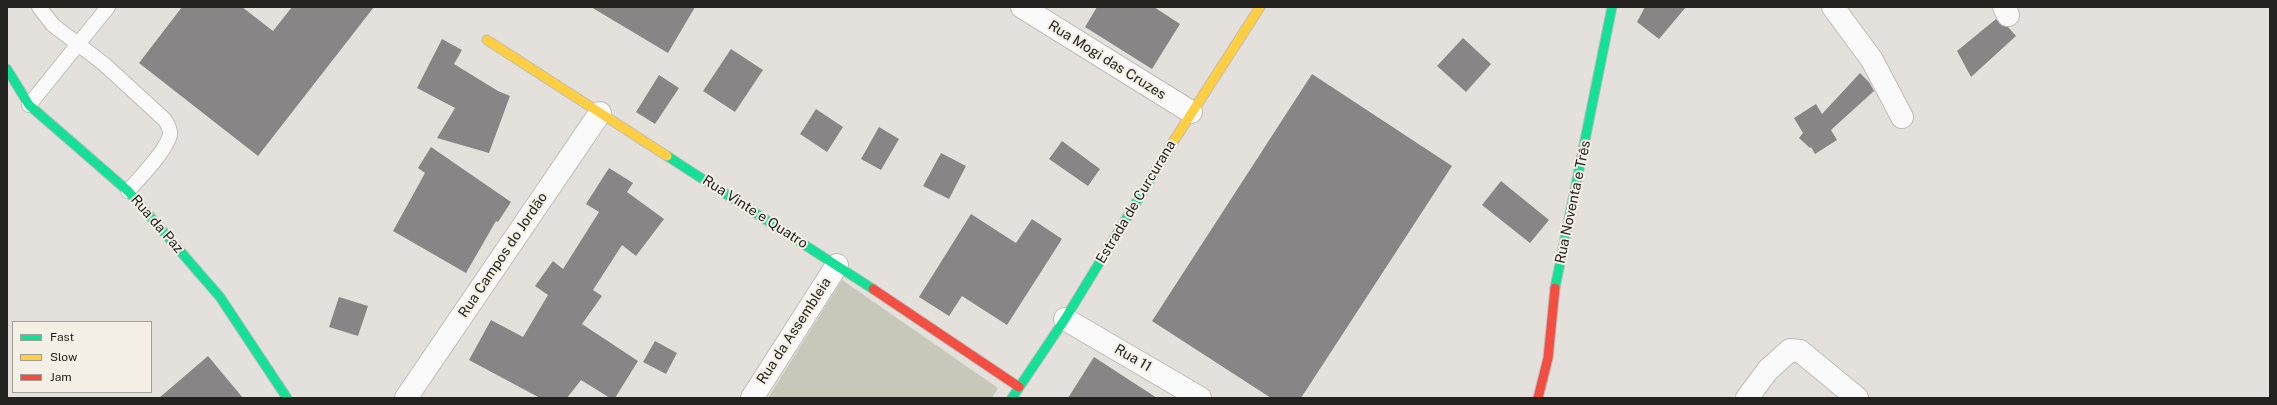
<!DOCTYPE html>
<html>
<head>
<meta charset="utf-8">
<style>
	body { margin:0 }
	#map { position:relative; width:2277px; height:405px; overflow:hidden; background:#e4e1dc; font-family:"Public Sans",sans-serif }
	canvas { display:block }
	.frame { position:absolute; inset:0; border:8px solid #23221e; pointer-events:none }
	.legend { position:absolute; left:12px; top:321px; width:140px; height:72px; box-sizing:border-box; background:#f4f0e6; border:1px solid #a09e96; margin:0; padding:5px 7px; list-style:none; font-size:12px; color:#23221e }
	.legend li { display:flex; align-items:center; gap:8px; height:20px }
	.legend b { width:20px; border:1px solid #a09e96 }
</style>
</head>
<body>
<div id="map">
<canvas width="2277" height="405"></canvas>
<div class="frame"></div>
<ul class="legend">
<li><b style="height:5px;background:#16e098"></b>Fast</li>
<li><b style="height:5px;background:#ffcf43"></b>Slow</li>
<li><b style="height:5px;background:#f24e42"></b>Jam</li>
</ul>
</div>
<script>
const c = document.querySelector('canvas').getContext('2d');
c.lineJoin = 'round';
function fill(path, color) {
  c.fillStyle = color;
  c.fill(path, 'evenodd');
}
function stroke(path, color, width, dash) {
  c.strokeStyle = color;
  c.lineWidth = width;
  c.lineCap = dash ? 'butt' : 'round';
  c.setLineDash(dash || []);
  c.stroke(path);
}
function drawText(font, color, halo, rows, align = 'center') {
  c.font = font + ' "Public Sans",sans-serif';
  c.lineWidth = 4;
  c.setLineDash([]);
  c.textBaseline = 'middle';
  c.strokeStyle = halo;
  c.fillStyle = color;
  for (const [text, x, y, turn = 0] of rows) {
    c.save();
    c.translate(x, y);
    c.rotate((+turn || 0) * Math.PI / 180);
    c.textAlign = isNaN(turn) ? turn : align;
    if (halo) c.strokeText(text, 0, 0);
    c.fillText(text, 0, 0);
    c.restore();
  }
}
fill(new Path2D(`
	M842,280L998,388L992,398H768Z`), '#c7c8ba');
fill(new Path2D(`
	M182,7H242L273,31L292,7H374L258,156L139,63Z
	M591,7H695L668,53Z
	M1097,7H1154L1180,24L1152,69L1085,27Z
	M1645,7H1686L1659,39L1637,22Z
	M1996,19L2001,25L2008,27L2016,36L1971,77L1957,51Z
	M1463,38L1491,64L1466,92L1437,66Z
	M442,39L462,50L454,64L498,91L510,96L489,153L437,138L455,108L417,88Z
	M731,49L763,70L735,112L703,91Z
	M1860,73L1869,82L1874,91L1831,130L1837,140L1815,154L1811,147L1810,148L1799,138L1803,133L1794,118L1816,104L1822,114Z
	M1312,74L1452,166L1301,398H1271L1152,321Z
	M659,75L679,88L655,124L636,112Z
	M816,109L843,127L827,152L800,134Z
	M879,127L899,139L881,170L861,159Z
	M1062,141L1100,169L1088,186L1049,159Z
	M431,147L511,202L498,222L496,221L466,273L393,231L425,173L418,168Z
	M941,153L966,166L949,199L923,186Z
	M609,168L633,183L627,192L664,219L636,256L622,245L593,290L602,296L582,324L638,361L615,398H610L581,380L567,398H540L469,360L491,320L523,337L548,295L535,286L553,261L563,269L599,212L586,204Z
	M1501,181L1549,220L1530,243L1482,205Z
	M971,214L1016,243L1032,219L1062,239L1007,325L962,296L949,316L919,297Z
	M339,297L368,306L358,336L329,327Z
	M655,341L677,353L666,374L643,362Z
	M208,356L243,398H159Z
	M1094,357L1157,398H1068Z`), '#898587');
const lane = new Path2D(`
	M39,7L53,25L104,64L165,120C168,125 172,132 169,138C163,154 140,178 128,191
	M29,105L108,7`);
const street = new Path2D(`
	M1022,7L1191,112
	M1833,7L1872,60L1902,117
	M2004,7L2008,15
	M1065,319L1200,398
	M406,398L600,113
	M752,398L837,265
	M1747,398L1768,370L1790,350L1800,351L1857,398`);
const fast = new Path2D(`
	M7,69L29,105L128,191L220,297L287,398
	M667,156L873,289
	M1555,288L1612,7
	M1012,398L1065,319L1173,142`);
const slow = new Path2D(`
	M487,40L667,156
	M1173,142L1260,7`);
const jam = new Path2D(`
	M873,289L1019,387
	M1538,398L1548,358L1555,288`);
stroke(lane, '#bebcb8', 16);
stroke(street, '#bebcb8', 24);
stroke(fast, '#bebcb8', 11);
stroke(slow, '#bebcb8', 11);
stroke(jam, '#bebcb8', 11);
stroke(lane, '#fbfafa', 14);
stroke(street, '#fbfafa', 22);
stroke(fast, '#16e098', 9);
stroke(slow, '#ffcf43', 9);
stroke(jam, '#f24e42', 9);
drawText('14px', '#23221e', '#f4f0e6', [
	["Rua Mogi das Cruzes",1107,60,32],
	["Estrada de Curcurana",1136,202,-59],
	["Rua Noventa e Três",1573,202,-78],
	["Rua Vinte e Quatro",755,212,33],
	["Rua da Paz",157,224,49],
	["Rua Campos do Jordão",503,255,-56],
	["Rua da Assembleia",794,331,-57],
	["Rua 11",1133,358,30]
]);
</script>
</body>
</html>
